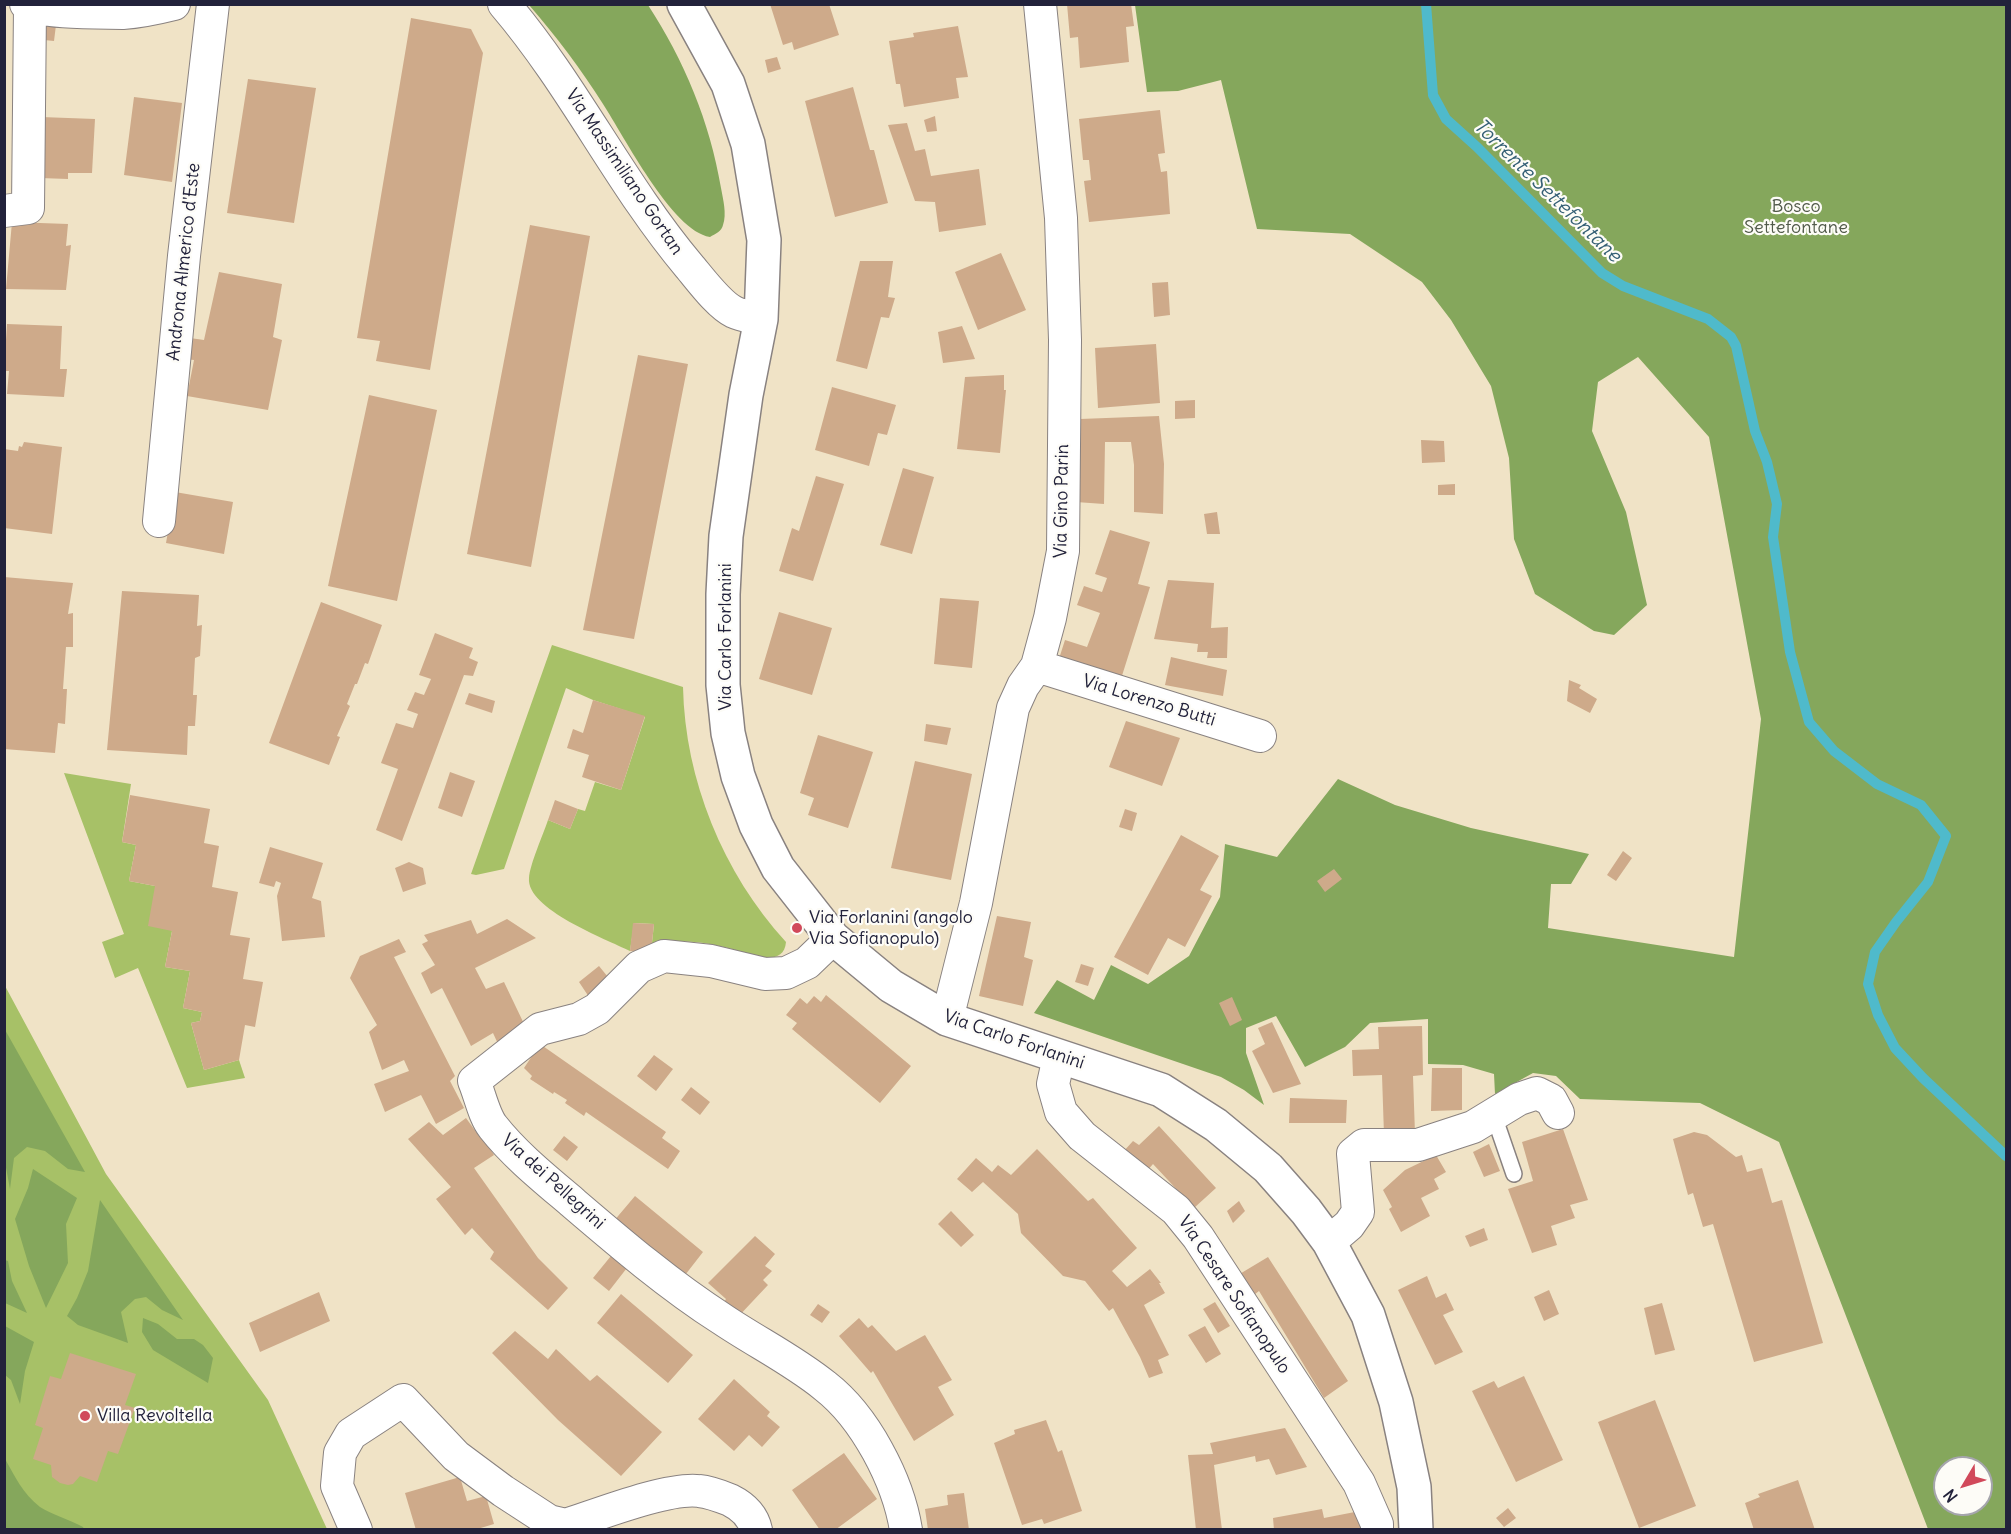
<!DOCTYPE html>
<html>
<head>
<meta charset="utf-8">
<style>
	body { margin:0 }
	#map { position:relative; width:2011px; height:1534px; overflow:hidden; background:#f0e3c6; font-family:Delius,sans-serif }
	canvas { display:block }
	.frame { position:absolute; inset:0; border:6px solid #22223b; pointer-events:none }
	.north { position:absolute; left:1933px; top:1456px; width:60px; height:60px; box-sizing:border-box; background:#fdfcf7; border:2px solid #a5a5ac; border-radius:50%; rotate:232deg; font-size:16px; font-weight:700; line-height:24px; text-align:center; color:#22223b }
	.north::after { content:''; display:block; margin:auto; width:21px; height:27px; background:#d1495b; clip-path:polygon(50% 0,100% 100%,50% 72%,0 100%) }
</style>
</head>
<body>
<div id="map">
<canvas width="2011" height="1534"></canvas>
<div class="frame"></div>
<div class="north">N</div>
</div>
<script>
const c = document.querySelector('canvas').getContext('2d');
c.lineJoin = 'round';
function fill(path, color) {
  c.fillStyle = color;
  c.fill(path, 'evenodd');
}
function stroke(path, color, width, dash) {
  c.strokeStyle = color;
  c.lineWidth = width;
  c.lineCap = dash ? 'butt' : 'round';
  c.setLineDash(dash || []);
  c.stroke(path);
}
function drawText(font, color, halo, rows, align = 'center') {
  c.font = font + ' Delius,sans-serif';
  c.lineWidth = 4.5;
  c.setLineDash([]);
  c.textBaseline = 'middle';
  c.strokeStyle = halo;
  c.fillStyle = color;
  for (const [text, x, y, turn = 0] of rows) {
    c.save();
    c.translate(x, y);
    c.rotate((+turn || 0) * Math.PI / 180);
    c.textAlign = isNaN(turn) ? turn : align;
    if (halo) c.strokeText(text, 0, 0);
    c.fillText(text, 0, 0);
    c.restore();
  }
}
fill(new Path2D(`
	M552,645L683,687C685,780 723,873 786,942C784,969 748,954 732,949C720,946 707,943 695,942C678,940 665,943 651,952L654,924L634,923L630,951C606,939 526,909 529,878C530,864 543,835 548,820L570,829L578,809L585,811L595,782L621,790L645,717L593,700L566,688L504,869L476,875L471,874Z
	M64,773L131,784L122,842L136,845L129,881L155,886L172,931L165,967L190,971L183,1008L202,1012L200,1021L191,1023L204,1070L239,1060L245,1078L187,1088L138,968L115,978L102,942L124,934Z
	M4,984L106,1174L268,1400L327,1529H5Z`), '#a7c167');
fill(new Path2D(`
	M529,5H648C684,60 710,122 721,188C723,199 727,214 723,225C722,231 715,234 710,237C672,231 624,136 603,104C581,69 556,36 529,5Z
	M1135,5H2006V1529H1928L1779,1142L1700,1103L1580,1099L1556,1076L1533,1073L1495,1094L1494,1074L1463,1065L1428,1064V1019L1370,1023L1345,1047L1305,1067L1276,1016L1246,1028V1053L1264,1105L1244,1090L1221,1077L1034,1013L1057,980L1094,1000L1111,965L1148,984L1189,956L1220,897L1225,844L1277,857L1338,779L1395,805L1471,828L1589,854L1571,884H1551L1548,928L1734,957L1761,719L1709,437L1638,357L1598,382L1592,431L1626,512L1647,605L1614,635L1594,631L1535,594L1514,539L1509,458L1491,386L1451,320L1422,282L1350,234L1257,229L1221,80L1178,91L1147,92ZM1945,1468H1981V1504H1945Z
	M4,1028L85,1172L68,1169L45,1151L27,1147L14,1158L10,1189L4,1157Z
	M33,1169L77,1198L66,1224L68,1263L46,1308L29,1266L15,1219L28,1188Z
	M100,1200L183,1320L162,1310L146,1297L135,1299L121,1312L128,1343L78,1325L67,1316L77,1298L88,1271Z
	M5,1260L8,1261L12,1281L27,1313L5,1303Z
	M143,1318L158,1324L177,1339H194L203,1345L213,1358L208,1383L153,1350L142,1332Z
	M5,1326L34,1342L25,1371L20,1404L11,1380L5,1375Z
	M4,1457C14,1475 23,1494 40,1507C50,1514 71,1520 83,1527L84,1529H5Z`), '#85a75c');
stroke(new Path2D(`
	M1426,4L1433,95L1446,119L1477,147L1602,273L1623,286L1708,319L1731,337L1736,346L1755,431L1767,462L1777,504L1773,537L1790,652L1809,722L1834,751L1877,784L1921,805L1946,836L1928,882L1896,922L1875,952L1868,984L1878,1015L1895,1048L1923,1078L2006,1156`), '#4fbacb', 10);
fill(new Path2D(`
	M770,4H829L839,35L794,50L792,42L783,45Z
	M1067,4H1131L1134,26L1126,27L1129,62L1080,68L1078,37L1070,38Z
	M411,18L471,29L483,53L430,370L376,361L380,341L357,338Z
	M46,24L56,25L54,41L44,40Z
	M958,26L968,77L956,78L959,98L904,107L900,84H896L889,41L914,37L913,33Z
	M777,57L781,69L768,73L765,60Z
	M248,79L316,88L294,223L227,213Z
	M853,87L870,150H874L888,203L835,217L805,101Z
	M134,97L182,103L172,182L124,175Z
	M1160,110L1165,153L1158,154L1161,172L1167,171L1170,214L1089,222L1084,181L1091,180L1089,160H1083L1079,119Z
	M935,116L937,131L927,132L924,120Z
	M41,117L95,119L92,173H68V179L40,178Z
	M907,123L915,151L925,149L931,176L979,169L986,225L939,232L935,202L915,201L888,125Z
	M12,222L68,224L66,246L71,245L66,290L6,289Z
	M530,225L590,236L531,567L467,554Z
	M1001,253L1026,310L978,330L955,272Z
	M860,261H893L888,297L895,298L889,318L881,317L867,369L836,361Z
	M219,272L282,284L273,337L282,340L268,410L187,396L194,360L185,359L190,338L204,340Z
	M1168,282L1170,315L1154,317L1152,283Z
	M7,324L62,326L60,369H67L64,397L7,394L9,371H4Z
	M962,326L975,359L943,363L938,332Z
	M1156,344L1160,403L1098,408L1095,348Z
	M638,355L688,364L634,639L583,630Z
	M1004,375V390H1006L1000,453L957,449L965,377Z
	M832,387L896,405L887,435L878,433L869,466L815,450Z
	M369,395L437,410L397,601L328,586Z
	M1195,400V418L1175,419V401Z
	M1159,416L1164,464L1163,514L1134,512V465L1131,442H1105L1104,504L1076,502L1080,419Z
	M1421,440L1444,441L1445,462L1422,463Z
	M24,442L62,447L52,534L4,528V449L18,451L19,446L22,447Z
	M903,468L934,477L912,554L880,545Z
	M816,476L844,484L813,581L779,571L792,528L799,531Z
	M1455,484V495H1438V485Z
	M175,492L233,502L224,554L166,543Z
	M1217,512L1220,534H1207L1204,514Z
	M1110,530L1150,542L1138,584L1150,587L1120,682L1057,665L1065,640L1087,647L1100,613L1077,605L1084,586L1102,592L1107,578L1095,574Z
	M4,577L73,583L68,614L73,613V647H66L63,689H67L65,724L58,723L55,753L4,749Z
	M1168,580L1214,583L1211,628L1228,627L1227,658H1207L1208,652H1197L1198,644L1154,639Z
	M122,591L199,595L197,626L202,625L200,656L195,658L193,695H197L195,726H188L187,755L107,750Z
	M940,598L979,601L972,668L934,664Z
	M321,602L382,625L368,664L365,663L357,684H355L347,704L350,706L337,736L340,737L329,765L269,743Z
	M779,612L832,628L812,695L759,679Z
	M435,633L473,648L469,658L478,662L473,676L464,675L402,841L376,830L398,769L381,763L396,723L413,728L418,714L407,710L415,692L424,695L431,679L419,675Z
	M1171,657L1227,670L1223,696L1165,685Z
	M1569,680L1581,685L1579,688L1597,699L1590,713L1567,701Z
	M469,693L495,701L492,713L465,704Z
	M593,700L645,716L621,790L582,777L589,755L567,748L573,729L583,733Z
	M1126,721L1180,738L1162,786L1109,767Z
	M926,724L951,728L947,745L924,741Z
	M818,735L873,752L848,828L808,815L814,798L800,793Z
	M915,761L972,774L951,880L891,868Z
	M450,772L475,781L462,817L438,808Z
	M130,795L210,809L204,843L219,846L212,887L238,892L230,935L250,938L243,979L263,982L255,1027L245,1025L239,1060L204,1070L191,1023L200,1021L202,1012L183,1008L190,971L165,967L172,931L148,926L155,886L129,881L136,845L122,842Z
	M555,800L578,809L570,829L548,820Z
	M1125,809L1137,813L1132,831L1119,827Z
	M1181,835L1219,856L1200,890L1212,896L1185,947L1168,938L1148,975L1114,957Z
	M270,847L323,863L312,898L321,901L325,937L282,941L277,896L281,883L276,881L274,887L259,883Z
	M1623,851L1632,858L1616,881L1607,875Z
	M409,862L423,868L426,884L403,892L395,868Z
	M1334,869L1342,879L1325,892L1317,881Z
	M997,916L1031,922L1024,957L1033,960L1023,1006L979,996Z
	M507,919L536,938L475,968L486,989L504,982L526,1028L499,1046L493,1033L471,1046L442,988L431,994L421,973L435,965L422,944L428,941L424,935L471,920L477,934Z
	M633,923L654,924L651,952L630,951Z
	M399,939L406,952L394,957L455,1076L450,1081L464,1108L436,1124L421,1095L385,1112L374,1084L409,1071L404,1060L382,1070L369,1032L377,1025L350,978L360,956Z
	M1081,964L1094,968L1088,986L1075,982Z
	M599,966L612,982L591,1000L579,982Z
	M826,995L911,1066L880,1103L792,1029L797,1023L786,1015L800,998L807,1004L814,996L821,1002Z
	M1232,997L1242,1020L1230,1026L1219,1003Z
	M1272,1022L1301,1084L1273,1093L1252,1051L1265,1044L1258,1028Z
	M1422,1026L1423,1075L1413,1076L1415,1134L1384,1135L1382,1075L1353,1076L1352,1050L1379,1049L1378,1027Z
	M540,1044L666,1132L662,1138L680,1151L668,1169L586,1112L584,1116L565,1103L567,1100L554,1092L553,1094L530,1079L532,1076L524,1068Z
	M654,1055L673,1069L656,1091L637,1076Z
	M1432,1068H1462V1110L1431,1111Z
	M691,1087L710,1102L700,1115L681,1100Z
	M1290,1098L1347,1100L1346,1123H1289Z
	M466,1118L479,1136L481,1133L494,1155L474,1168L538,1258L568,1288L548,1310L490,1259L494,1252L472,1228L465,1235L436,1199L451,1187L408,1139L429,1122L443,1135Z
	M1159,1126L1216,1188L1194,1208L1153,1164L1147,1171L1123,1152L1133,1141L1139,1145Z
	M1563,1129L1588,1200L1570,1205L1575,1218L1551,1226L1557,1245L1532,1253L1508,1189L1533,1181L1522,1142Z
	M1694,1132L1707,1135L1736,1157L1742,1155L1747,1172L1762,1168L1772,1203L1782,1200L1823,1343L1754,1362L1713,1224L1703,1227L1693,1193L1688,1195L1673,1139Z
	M564,1136L578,1147L567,1161L553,1150Z
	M1489,1144L1500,1171L1484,1177L1473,1152Z
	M1037,1149L1088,1201L1093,1198L1137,1248L1112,1271L1127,1287L1150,1269L1161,1283H1159L1165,1293L1144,1305L1169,1355L1158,1360L1163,1373L1149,1378L1140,1357L1113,1308L1109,1311L1085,1281L1063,1276L1021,1233L1018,1214L983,1182L972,1192L957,1179L976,1158L992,1172L998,1165L1011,1175Z
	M1436,1155L1446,1172L1434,1179L1439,1189L1421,1198L1430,1216L1401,1232L1389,1209L1392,1207L1383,1190L1405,1170Z
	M635,1196L703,1252L682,1279L613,1222Z
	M1239,1201L1245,1211L1233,1223L1227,1211Z
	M951,1211L974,1235L961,1247L938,1224Z
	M1484,1228L1488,1240L1470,1247L1465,1236Z
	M755,1236L775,1254L765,1266L772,1271L763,1280L768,1285L736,1319L722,1305L726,1299L708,1283Z
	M615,1251L630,1264L609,1291L593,1278Z
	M1268,1257L1348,1381L1324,1398L1259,1291L1250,1298L1238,1275Z
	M1427,1276L1436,1298L1446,1293L1454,1310L1443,1315L1463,1352L1435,1365L1398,1290Z
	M1549,1290L1559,1314L1544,1321L1534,1297Z
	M319,1292L330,1321L260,1352L249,1323Z
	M621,1294L693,1355L668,1383L597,1323Z
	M1215,1302L1230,1326L1218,1333L1203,1309Z
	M1662,1303L1675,1350L1655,1355L1644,1308Z
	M818,1304L830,1312L822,1323L810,1315Z
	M859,1318L868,1328L872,1325L896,1351L925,1335L952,1380L938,1387L954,1415L914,1441L873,1371L871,1373L839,1336Z
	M1205,1326L1221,1354L1206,1363L1188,1335Z
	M515,1331L548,1359L556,1349L590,1381L597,1375L662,1432L621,1476L558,1420L492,1353Z
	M70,1353L136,1374L125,1405L135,1408L118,1454L108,1451L97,1482L80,1476L73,1484L68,1485L60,1483L52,1477L51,1465L33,1459L43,1428L35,1425L50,1376L61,1379Z
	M1524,1376L1563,1460L1516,1482L1472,1391L1494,1381L1498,1388Z
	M734,1379L770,1412L767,1416L780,1427L762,1447L749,1435L734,1451L698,1419Z
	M1655,1400L1696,1506L1639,1528L1598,1422Z
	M1046,1420L1058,1452L1062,1450L1082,1511L1044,1524L1042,1519L1022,1525L994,1443L1015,1434L1014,1430Z
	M1285,1428L1307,1467L1276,1475L1269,1459L1256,1462L1255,1456L1214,1465L1222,1530H1196L1188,1455L1213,1454L1210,1443Z
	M844,1453L877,1499L835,1530H820L792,1490Z
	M460,1477L467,1501L486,1496L494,1524L474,1530H416L405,1493Z
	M1798,1480L1815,1530H1754L1745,1503L1760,1497L1758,1494Z
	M964,1493L969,1530H928L925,1509L948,1505L947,1495Z
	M1508,1508L1516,1518L1504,1527L1496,1518Z
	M1322,1509L1324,1518L1360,1511L1367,1530H1274L1273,1518Z`), '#ceaa8a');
const service = new Path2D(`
	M1493,1113L1514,1174`);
const minor = new Path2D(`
	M26,4C36,13 107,13 123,13C139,12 158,8 174,4
	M504,4C574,86 620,184 689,266C700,279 719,305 734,312C742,316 753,317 761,319
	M4,211L28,208L30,7
	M159,521L184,256L213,4
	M1037,666L1260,736
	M833,938L807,963L786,973L765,974L711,961L664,956L639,967L597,1009L579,1019L540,1029L474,1081C480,1095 484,1116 493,1127C515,1155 545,1179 572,1202C620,1243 669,1285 722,1319C756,1342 793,1360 825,1386C865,1417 898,1480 906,1530
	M947,1019L976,903L1013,708L1023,686L1037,666L1050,618L1063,551L1065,340L1061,218L1040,4
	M1059,1057L1053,1084L1061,1112L1082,1136L1176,1210L1198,1237L1359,1483L1377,1524V1530
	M1329,1242L1349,1225L1358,1212L1353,1154L1364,1145H1418L1473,1127L1519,1099L1537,1093L1551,1100L1558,1113
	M356,1530L337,1486L340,1453L351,1434L403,1400L456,1456L503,1491L549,1521L566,1525C597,1515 668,1487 699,1491C710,1492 720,1496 730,1500C742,1506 753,1516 756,1530`);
const secondary = new Path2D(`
	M684,4L728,84L748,144L764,240L761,319L746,395L726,536L723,594V685L728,733L738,776L756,825L778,868L833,938L891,986L947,1019L1161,1090L1216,1125L1268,1168L1306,1211L1329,1242L1368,1315L1396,1402L1414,1487L1416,1530`);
stroke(service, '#898280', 18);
stroke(minor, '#898280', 34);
stroke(secondary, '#898280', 36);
stroke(service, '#fff', 15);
stroke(minor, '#fff', 32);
stroke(secondary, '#fff', 33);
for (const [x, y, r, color] of [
	[797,928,6,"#d1495b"],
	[85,1416,6,"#d1495b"]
]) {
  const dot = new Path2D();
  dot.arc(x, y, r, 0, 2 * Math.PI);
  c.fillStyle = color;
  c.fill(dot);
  stroke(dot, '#fdfcf7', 2);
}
drawText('18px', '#22223b', '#fdfcf7', [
	["Via Massimiliano Gortan",624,172,56],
	["Androna Almerico d'Este",184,262,-84],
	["Via Gino Parin",1062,501,-89],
	["Via Carlo Forlanini",726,637,-90],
	["Via Lorenzo Butti",1149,701,17],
	["Via Carlo Forlanini",1014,1040,19],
	["Via dei Pellegrini",553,1182,42],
	["Via Cesare Sofianopulo",1234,1295,56]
]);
drawText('18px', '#515a4a', '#fdfcf7', [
	["Bosco",1796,207],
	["Settefontane",1796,228]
]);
drawText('18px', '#22223b', '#fdfcf7', [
	["Via Forlanini (angolo",809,918],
	["Via Sofianopulo)",809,939],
	["Villa Revoltella",97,1416]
], 'left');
drawText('italic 20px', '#345f75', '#fdfcf7', [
	["Torrente Settefontane",1547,191,44]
]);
</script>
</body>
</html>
